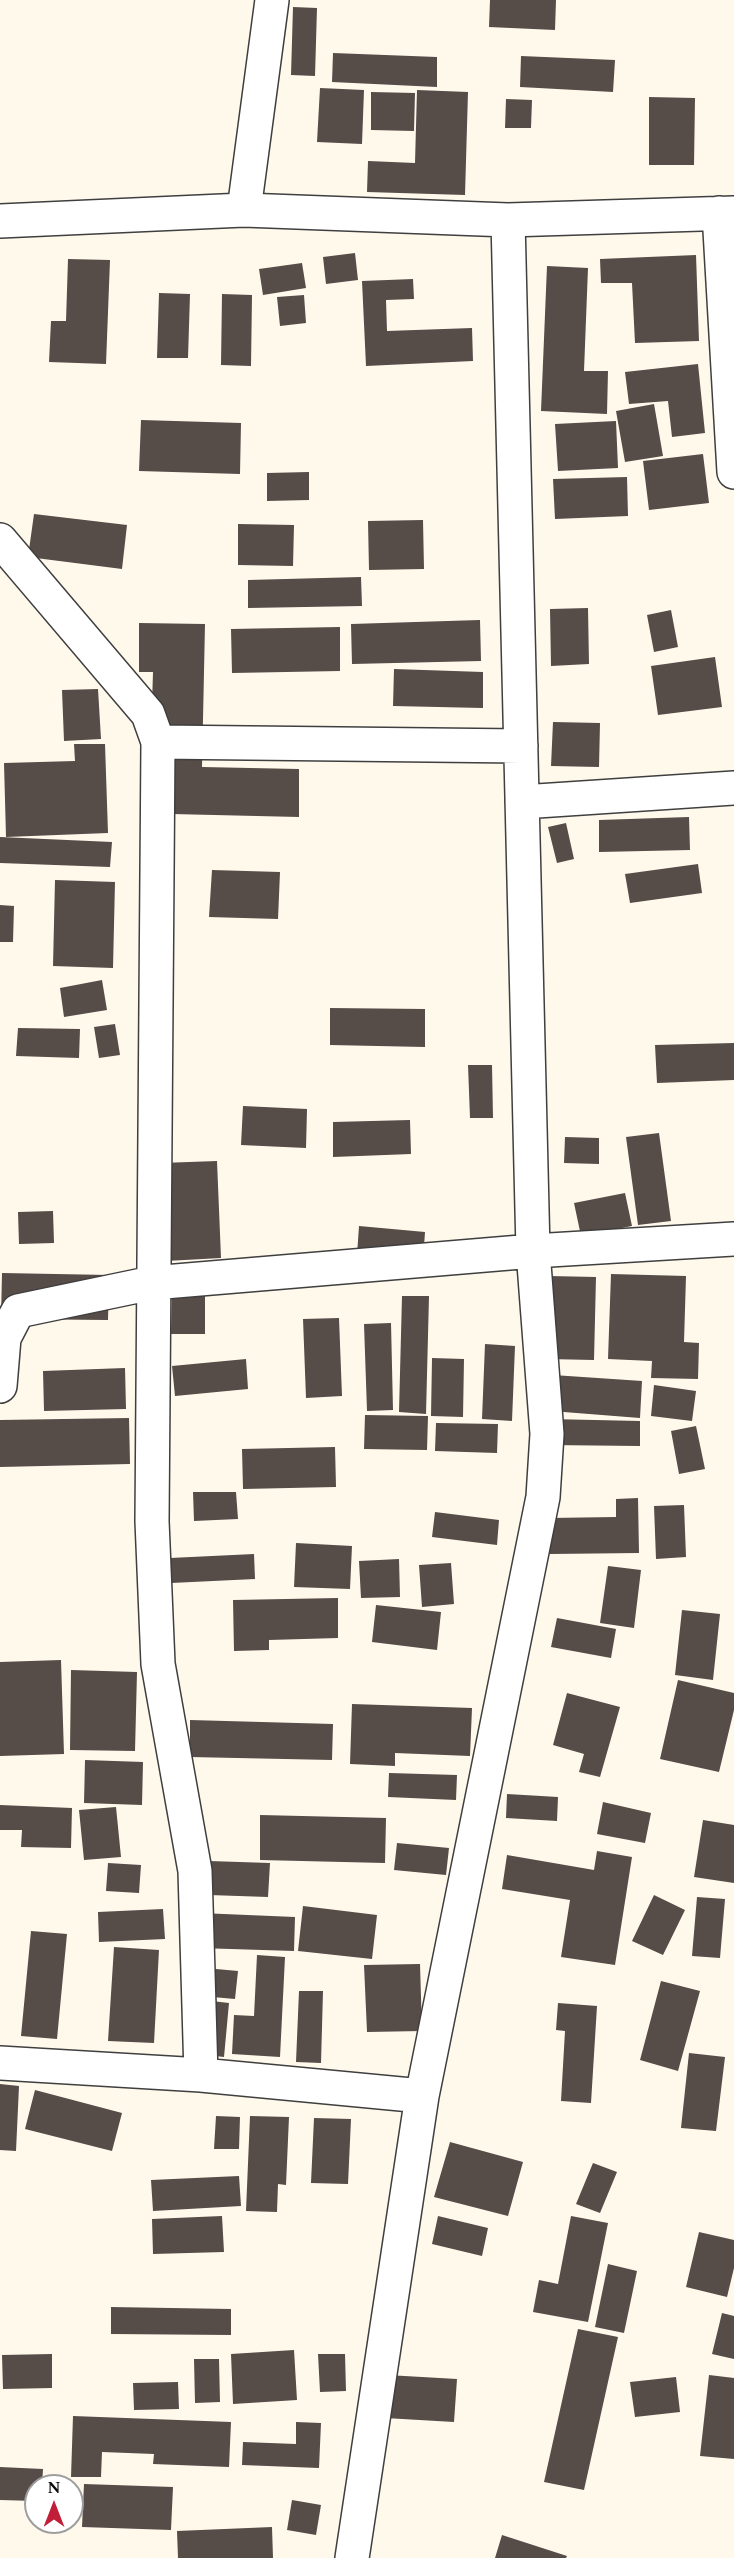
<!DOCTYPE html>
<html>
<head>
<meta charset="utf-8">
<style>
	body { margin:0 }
	#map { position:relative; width:734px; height:2558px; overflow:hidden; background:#fff9ec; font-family:Spectral,serif }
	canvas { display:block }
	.north { position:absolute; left:24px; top:2474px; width:60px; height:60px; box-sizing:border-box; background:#fff; border:2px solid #9e9e9e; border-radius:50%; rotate:0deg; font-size:16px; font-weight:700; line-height:24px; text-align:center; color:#0c0c0c }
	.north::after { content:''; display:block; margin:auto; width:21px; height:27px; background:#c31e38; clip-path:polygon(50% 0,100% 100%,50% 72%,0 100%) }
</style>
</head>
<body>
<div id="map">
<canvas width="734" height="2558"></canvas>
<div class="north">N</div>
</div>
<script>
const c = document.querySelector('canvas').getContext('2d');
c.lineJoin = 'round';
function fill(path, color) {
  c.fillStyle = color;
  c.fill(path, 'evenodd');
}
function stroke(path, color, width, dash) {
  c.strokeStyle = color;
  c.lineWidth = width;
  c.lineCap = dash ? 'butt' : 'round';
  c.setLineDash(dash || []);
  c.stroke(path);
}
fill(new Path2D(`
	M490,0H556L555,30L489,27Z
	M293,7L317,8L315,76L291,75Z
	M333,53L437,57V87L332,82Z
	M521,56L615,60L613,92L520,87Z
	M320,88L364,90L362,144L317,142Z
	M417,90L468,92L465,195L367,192L368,161L415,163Z
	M371,92L415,93L414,131L371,130Z
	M649,97L695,98L694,165H649Z
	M506,99L532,100L531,128H505Z
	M355,253L358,280L326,284L323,257Z
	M696,255L699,341L635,343L632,283H601L600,259Z
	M68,259L110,260L106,364L49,362L51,321H66Z
	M302,263L306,288L263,295L259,269Z
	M547,266L588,268L584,371H608L607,414L541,411Z
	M413,279L414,299L386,300L387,331L472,328L473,361L366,366L362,281Z
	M159,293L190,294L188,358H157Z
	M222,294L252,295L251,366L221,365Z
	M304,295L306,323L280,326L277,297Z
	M698,364L705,433L672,437L668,401L629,404L625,372Z
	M654,404L663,456L625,462L616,411Z
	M141,420L241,423L240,474L139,471Z
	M616,421L618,468L558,471L555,424Z
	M703,454L709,503L649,510L643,461Z
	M309,472V500L267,501V473Z
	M627,477L628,516L555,519L553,479Z
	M34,514L127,525L122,569L28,557Z
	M423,520L424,569L369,570L368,521Z
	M238,524L294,525L293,566L238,565Z
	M361,577L362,606L248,608V580Z
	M588,608L589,664L551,666L550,609Z
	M671,610L678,647L654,652L647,615Z
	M480,620L481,661L352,664L351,624Z
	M139,623L205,624L202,767L299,769V817L172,814L151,736L153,672H139Z
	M340,627V671L232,673L231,629Z
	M715,657L722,707L658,715L651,666Z
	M394,669L483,672V708L393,706Z
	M98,689L101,739L64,741L62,690Z
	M553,722L600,723L599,767L551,766Z
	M74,744H105L108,833L6,837L4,763L75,761Z
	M689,817L690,850L599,852V820Z
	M566,823L574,859L557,863L548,827Z
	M0,837L112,842L110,867L0,863Z
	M698,864L702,893L630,903L625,874Z
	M212,870L280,872L278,919L209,917Z
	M55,880L115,882L113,968L53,966Z
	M0,905L14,906L13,942H0Z
	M102,980L107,1010L64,1017L60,988Z
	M330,1008L425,1009V1047L330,1045Z
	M115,1024L120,1055L99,1058L94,1027Z
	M18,1028L80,1029L79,1058L16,1056Z
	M734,1043V1080L657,1083L655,1045Z
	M468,1065H492L493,1118H470Z
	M243,1106L307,1109L306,1148L241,1145Z
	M410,1120L411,1154L333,1157V1122Z
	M659,1133L671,1221L638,1225L626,1137Z
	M565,1137L599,1138V1164L564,1163Z
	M217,1161L221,1258L166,1261L161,1163Z
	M625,1193L632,1226L581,1236L574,1203Z
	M53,1211L54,1243L19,1244L18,1212Z
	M359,1226L425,1232L423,1261L357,1255Z
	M2,1273L109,1275L108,1320L1,1319Z
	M611,1274L686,1276L684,1342L699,1343L698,1379L651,1378L652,1361L608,1359Z
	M549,1276L596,1277L594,1360L547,1359Z
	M172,1288L205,1289V1334H171Z
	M402,1296H429L426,1414L399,1412Z
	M339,1318L342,1396L306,1398L303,1319Z
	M391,1323L393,1410L367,1411L364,1324Z
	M485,1344L515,1346L512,1421L482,1419Z
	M432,1358L464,1359L463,1417L431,1416Z
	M246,1359L248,1389L175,1396L172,1366Z
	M125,1368L126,1409L44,1411L43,1371Z
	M553,1375L642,1381L640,1418L551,1411Z
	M654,1385L696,1391L692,1421L651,1416Z
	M365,1415L428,1416L427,1450L364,1449Z
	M129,1418L130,1464L0,1467V1420Z
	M549,1419L640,1421V1446L548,1445Z
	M436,1423L498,1424L497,1453L435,1451Z
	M696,1426L705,1469L679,1474L671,1431Z
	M335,1447L336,1487L243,1489L242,1449Z
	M193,1492H236L238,1519L194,1521Z
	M638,1498L639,1553L550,1554L549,1518L616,1517V1499Z
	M684,1505L686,1557L656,1559L654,1506Z
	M435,1512L499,1520L497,1545L432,1537Z
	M296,1543L352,1546L350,1589L294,1587Z
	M254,1554L255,1579L171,1583L170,1558Z
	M399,1559L400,1597L361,1598L359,1561Z
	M451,1563L454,1604L422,1607L419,1565Z
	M608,1566L641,1570L634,1628L600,1623Z
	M338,1598V1638L269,1640V1650L234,1651L233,1600Z
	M376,1605L441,1612L437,1650L372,1642Z
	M682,1610L720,1614L713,1680L675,1675Z
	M557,1618L616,1629L611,1658L551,1647Z
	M61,1660L64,1754L0,1756V1662Z
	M71,1670L137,1672L135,1751L70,1750Z
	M678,1680L734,1693V1710L719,1772L660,1759Z
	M567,1693L620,1707L600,1777L579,1772L584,1754L553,1745Z
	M352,1704L472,1708L470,1756L395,1753V1766L350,1764Z
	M190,1720L333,1724L332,1760L190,1757Z
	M85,1760L143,1762L142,1805L84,1803Z
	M389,1773L457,1775L456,1800L388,1797Z
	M507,1794L558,1797L557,1821L506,1818Z
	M603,1802L651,1813L645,1843L597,1834Z
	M0,1805L72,1808L71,1848L21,1847L22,1830H0Z
	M116,1807L121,1857L84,1860L79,1810Z
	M260,1815L386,1818L385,1863L260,1860Z
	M703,1820L734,1825V1883L694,1877Z
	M397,1843L449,1848L446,1875L394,1870Z
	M597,1851L632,1857L615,1965L561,1957L570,1900L502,1889L507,1855L594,1870Z
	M209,1861L270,1863L268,1897L209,1895Z
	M108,1863L141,1865L139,1893L106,1891Z
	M654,1895L685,1910L663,1955L632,1941Z
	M697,1897L725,1899L720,1958L692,1956Z
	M303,1906L377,1915L372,1959L298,1951Z
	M163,1909L165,1939L99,1942L98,1912Z
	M200,1913L295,1917L294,1951L199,1948Z
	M31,1931L67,1934L57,2039L21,2036Z
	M114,1947L159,1950L154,2043L108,2041Z
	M257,1955L285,1957L280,2057L232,2054L234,2015L254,2016Z
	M420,1964L422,2031L367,2032L364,1965Z
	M205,1968L238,1971L235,1999L201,1996Z
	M661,1981L700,1991L678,2071L640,2060Z
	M299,1991H323L321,2063L296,2062Z
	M194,1999L229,2003L224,2057L188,2053Z
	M558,2003L597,2006L591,2103L561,2101L565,2031L556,2030Z
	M689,2053L725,2057L716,2131L681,2128Z
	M0,2084L19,2086L16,2151L0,2150Z
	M35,2090L122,2113L112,2151L25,2129Z
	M216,2116L240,2117L239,2149H214Z
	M250,2116L289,2117L286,2185L278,2184L277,2212L246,2211Z
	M314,2118L351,2119L348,2184L311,2183Z
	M450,2142L523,2162L508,2216L434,2197Z
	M593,2163L617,2172L600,2213L576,2204Z
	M239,2176L241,2206L153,2211L151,2180Z
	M222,2216L224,2252L153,2254L152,2219Z
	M438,2216L488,2228L482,2256L432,2244Z
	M571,2216L608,2223L588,2322L533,2312L539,2280L558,2284Z
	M699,2232L734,2240V2268L727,2297L686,2287Z
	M608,2264L637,2271L624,2333L595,2327Z
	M111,2307L231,2309V2335L111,2334Z
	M722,2313L734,2316V2359L712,2354Z
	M578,2329L618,2337L584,2490L544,2482Z
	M294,2350L297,2400L233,2404L231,2354Z
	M52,2354V2388L3,2389L2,2355Z
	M318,2354H345L346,2391L320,2392Z
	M194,2359H219L220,2402L195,2403Z
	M387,2375L457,2379L454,2422L385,2418Z
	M709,2375L734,2378V2459L700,2456Z
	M676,2377L680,2412L635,2417L630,2382Z
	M178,2382L179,2409L134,2410L133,2383Z
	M73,2416L231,2422L229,2467L153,2464L154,2454L102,2452L101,2477H71Z
	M296,2422L321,2423L319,2468L242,2465L243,2442L296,2444Z
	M0,2467L43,2469L42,2486H36V2501L0,2500Z
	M84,2484L173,2487L171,2530L82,2527Z
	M292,2500L321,2505L316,2535L287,2530Z
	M272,2527L273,2558H178L177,2531Z
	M502,2535L567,2556L566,2558H495Z`), '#564c48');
const minor = new Path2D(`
	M244,210L272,0
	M719,213L734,472
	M0,221L244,210L508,220L734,213
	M0,540L148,714L158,742L152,1521L158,1664L195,1871L201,2075
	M158,742L521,746
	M522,802L734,788
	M0,1386L4,1338L18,1311L152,1283L533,1251L734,1239
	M0,2063L201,2075L422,2096
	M352,2558L422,2096L543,1497L547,1434L533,1251L508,220`);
stroke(minor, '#3f3f3f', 36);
stroke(minor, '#fff', 33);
</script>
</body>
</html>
